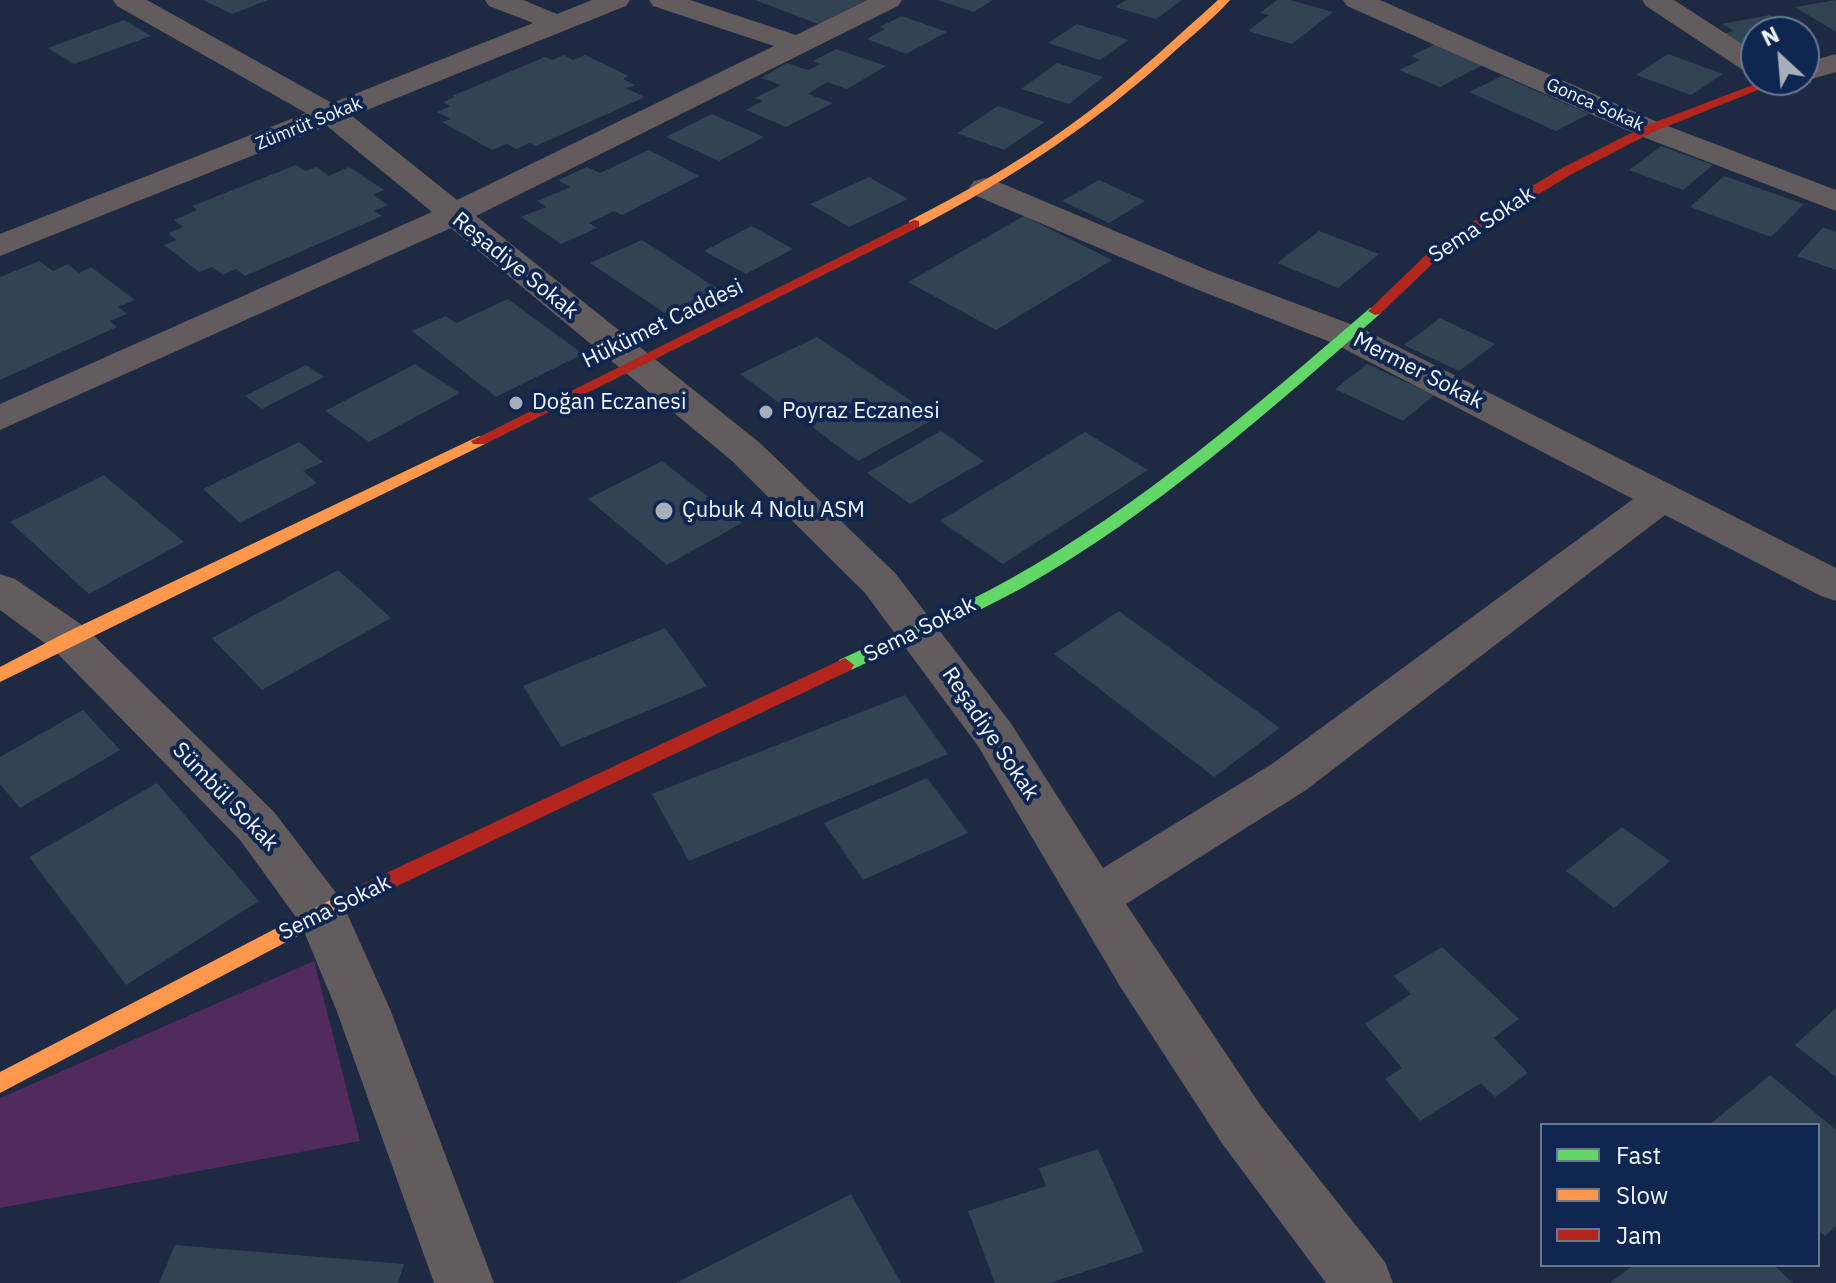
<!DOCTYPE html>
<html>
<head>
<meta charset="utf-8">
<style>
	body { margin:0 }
	#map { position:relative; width:1836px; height:1283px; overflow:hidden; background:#1d2a41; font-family:"IBM Plex Sans",sans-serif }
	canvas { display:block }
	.legend { position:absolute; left:1540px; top:1123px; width:280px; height:144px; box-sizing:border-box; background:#0e2650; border:2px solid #697994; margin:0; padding:10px 14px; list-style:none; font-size:24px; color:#f1f5fa }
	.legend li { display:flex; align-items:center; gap:16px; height:40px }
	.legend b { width:40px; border:2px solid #697994 }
	.north { position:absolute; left:1740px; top:16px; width:80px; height:80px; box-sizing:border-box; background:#0e2650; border:2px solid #697994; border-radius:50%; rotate:334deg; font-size:22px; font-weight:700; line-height:32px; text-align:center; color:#f1f5fa }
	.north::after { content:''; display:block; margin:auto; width:28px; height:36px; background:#a7aeb9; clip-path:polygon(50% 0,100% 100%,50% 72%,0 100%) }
</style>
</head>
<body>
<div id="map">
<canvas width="1836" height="1283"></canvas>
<ul class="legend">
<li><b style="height:10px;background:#63d668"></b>Fast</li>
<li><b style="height:10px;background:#ff974d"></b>Slow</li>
<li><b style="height:10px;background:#b3261e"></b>Jam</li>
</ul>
<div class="north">N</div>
</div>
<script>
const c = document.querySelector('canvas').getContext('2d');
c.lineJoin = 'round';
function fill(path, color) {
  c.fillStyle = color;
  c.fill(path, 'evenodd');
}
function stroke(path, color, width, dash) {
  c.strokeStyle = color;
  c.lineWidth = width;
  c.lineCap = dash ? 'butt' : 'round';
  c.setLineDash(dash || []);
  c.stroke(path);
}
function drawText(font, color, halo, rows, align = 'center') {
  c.font = font + ' "IBM Plex Sans",sans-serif';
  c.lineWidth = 8;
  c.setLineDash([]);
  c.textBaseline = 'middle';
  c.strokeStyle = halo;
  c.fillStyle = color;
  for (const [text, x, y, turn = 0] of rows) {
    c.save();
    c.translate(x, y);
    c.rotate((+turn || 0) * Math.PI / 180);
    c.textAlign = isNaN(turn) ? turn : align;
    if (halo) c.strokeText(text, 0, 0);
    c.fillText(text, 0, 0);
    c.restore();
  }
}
fill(new Path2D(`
	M314,961L360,1141L0,1208V1098Z`), '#512a5e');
fill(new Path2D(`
	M203,0H268L232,14Z
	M755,0H866L818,24Z
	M937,0H993L974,12Z
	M1126,0H1182L1156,19L1115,7Z
	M1277,0H1290L1333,12L1292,44L1248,31L1269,15L1260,13Z
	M1836,0V32L1795,7Z
	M1770,15L1798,32H1756V54L1722,34L1734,31L1722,24Z
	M902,16L947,32L906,54L867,39L885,29L879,27Z
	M124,20L151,36L74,64L48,48Z
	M1077,24L1129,40L1100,60L1048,43Z
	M1435,44L1485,64L1440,87L1399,70L1420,60L1411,56Z
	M836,49L886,66L847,89L827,82L808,94L833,103L786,127L746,110L762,101L755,98L781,85L761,78L787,63L808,70L821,64L813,61Z
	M1668,54L1723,74L1691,95L1636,75Z
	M564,55L573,60L585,55L629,76L623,79L635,85L626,88L645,97L536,146L530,143L516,149L507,144L492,150L442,122L451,119L437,112L450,106L443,102L455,97L452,96L545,57L552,60Z
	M1057,63L1103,77L1069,104L1021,89Z
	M1502,76L1589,114L1556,131L1469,92Z
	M998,106L1045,122L1004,150L957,133Z
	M712,114L764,137L719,161L666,137Z
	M1661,146L1713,165L1683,190L1629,170Z
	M649,150L699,176L622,215L614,211L589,223L597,228L561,244L521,217L546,207L537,201L570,187L558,180L587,167L600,173Z
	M296,165L306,171L317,167L329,176L349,167L384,190L373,195L388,205L374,211L382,216L245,276L236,269L223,275L212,267L199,272L164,245L177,240L168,233L183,227L174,220L197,210L192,206Z
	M1724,176L1804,204L1771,237L1690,207Z
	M869,177L908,199L849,227L810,204Z
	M1099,180L1145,201L1109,223L1062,201Z
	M1024,216L1112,260L996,330L908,282Z
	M752,226L793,249L746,274L704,251Z
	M1823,227L1836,232V270L1797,256Z
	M1319,231L1379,254L1338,288L1277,263Z
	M642,240L721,291L669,316L590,263Z
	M39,261L53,271L68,264L79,273L91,267L135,300L118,307L127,314L110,321L117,327L0,380V277Z
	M508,299L583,354L496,397L412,331L446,316L456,323Z
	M1440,318L1495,344L1459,371L1404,345Z
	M817,337L936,418L858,461L740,374Z
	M415,364L460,393L369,442L325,411Z
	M1367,364L1434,395L1403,421L1335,389Z
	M306,365L324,377L262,409L245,396Z
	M941,431L984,461L910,504L867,473Z
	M1085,432L1148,470L1003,564L940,521Z
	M299,442L323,462L303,471L317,483L240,523L203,489Z
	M662,461L742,523L667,565L588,499Z
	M104,475L184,542L89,594L10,522Z
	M338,570L391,618L262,690L212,638Z
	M1119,611L1280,728L1214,777L1054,654Z
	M665,628L707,686L561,747L523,686Z
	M905,695L948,754L689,861L652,794Z
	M83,710L120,750L20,808L0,784V757Z
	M927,778L968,833L863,880L824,823Z
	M157,783L259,901L126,985L29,857Z
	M1622,827L1670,861L1614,908L1566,871Z
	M1442,947L1519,1019L1494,1038L1528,1073L1495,1097L1481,1083L1420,1121L1385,1079L1402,1068L1365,1024L1411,994L1394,976Z
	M1836,1008V1077L1795,1045Z
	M1770,1075L1836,1130V1226L1825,1236L1818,1230V1125H1709Z
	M1098,1149L1144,1252L1050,1283H995L968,1211L1046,1186L1039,1168Z
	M851,1194L901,1283H676Z
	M175,1245L404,1264L398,1283H159Z
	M1634,1265H1774L1793,1283H1610Z`), '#324354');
fill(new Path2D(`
	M113,0H147L332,103L533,23L489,6L485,0H523L557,14L592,0H630L626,6L352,116L457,200L774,46L653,6L649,0H690L796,35L867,0H902L898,6L476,216L760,443L895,573L1010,722L1103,868L1272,764L1633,499L1335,344L1191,287L974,195L969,188L974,181L985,178L996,181L1215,273L1361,328L1836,568V601L1821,596L1665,515L1306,790L1126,904L1261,1106L1385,1262L1393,1283H1326L1221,1142L1121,988L978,746L865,593L732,461L451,228L0,430V404L432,212L327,126L0,256V234L306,113L117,6Z
	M1343,0H1380L1660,123L1836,190V211L1638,135L1347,6Z
	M1642,0H1674L1756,53V75L1746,72L1646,6Z
	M1836,54V72L1804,81L1801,80H1804V63Z
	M0,574L15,579L85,627L274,812L340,898L390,1009L494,1283H434L336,1009L301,924L240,840L53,649L0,610Z`), '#625c5f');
fill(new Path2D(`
	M1375,307L1382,311L1380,314C1267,413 1153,514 1022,588C967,618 908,643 851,670H839L836,665L839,660C895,634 955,610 1010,579C1141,506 1256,406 1370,308Z`), '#63d668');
fill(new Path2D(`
	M1218,0H1230C1214,18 1194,34 1176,50C1098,122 1012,178 919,227H909V221C973,188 1035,153 1092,109C1136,75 1177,37 1218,0Z
	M479,436L485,438L487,441L485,444L0,682V667L63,634Z
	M342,894L349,897L352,903L349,909L0,1093V1072Z`), '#ff974d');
fill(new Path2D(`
	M1766,80H1783L1653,132L1572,174L1449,248L1380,314L1375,315L1368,311L1439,242L1562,168L1645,126Z
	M914,220L919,221V227L485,444H473L471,441Z
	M845,658L854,665L851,670L349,909L342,912L335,909L332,903L335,897Z`), '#b3261e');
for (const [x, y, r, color] of [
	[516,403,8,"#a7aeb9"],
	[766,412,8,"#a7aeb9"],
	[664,511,10,"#a7aeb9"]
]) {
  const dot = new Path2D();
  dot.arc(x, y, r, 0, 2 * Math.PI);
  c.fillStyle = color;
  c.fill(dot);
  stroke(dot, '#0e2650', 3);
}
drawText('18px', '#f1f5fa', '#0e2650', [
	["Gonca Sokak",1595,105,24],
	["Zümrüt Sokak",309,124,-22]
]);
drawText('22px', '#f1f5fa', '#0e2650', [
	["Sema Sokak",1482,225,-33],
	["Reşadiye Sokak",515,266,39],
	["Hükümet Caddesi",663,324,-26],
	["Mermer Sokak",1418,371,27],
	["Sema Sokak",920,630,-26],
	["Reşadiye Sokak",990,734,56],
	["Sümbül Sokak",225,797,46],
	["Sema Sokak",335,908,-26]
]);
drawText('22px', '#f1f5fa', '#0e2650', [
	["Doğan Eczanesi",532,403],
	["Poyraz Eczanesi",782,412],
	["Çubuk 4 Nolu ASM",682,511]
], 'left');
</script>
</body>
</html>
